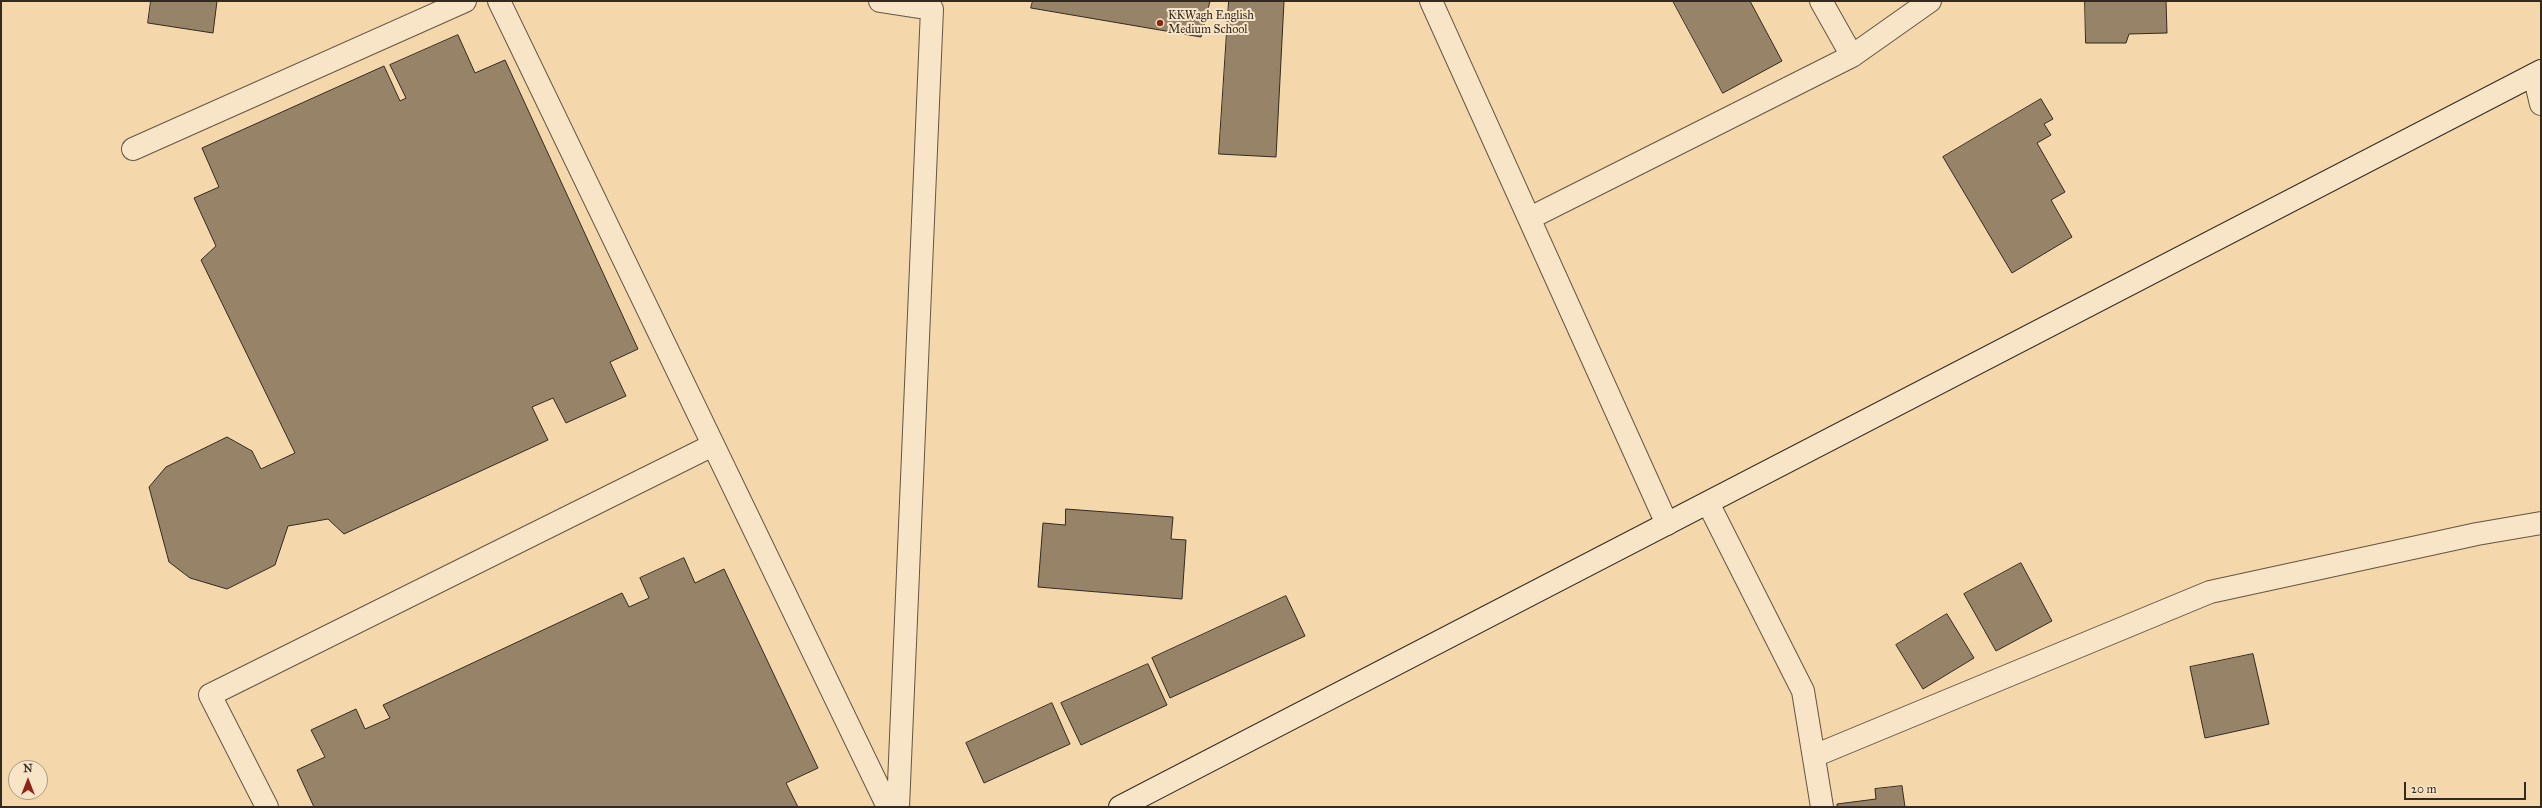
<!DOCTYPE html>
<html>
<head>
<meta charset="utf-8">
<style>
	body { margin:0 }
	#map { position:relative; width:2542px; height:808px; overflow:hidden; background:#f4d7aa; font-family:"IM FELL Great Primer",serif }
	canvas { display:block }
	.frame { position:absolute; inset:0; border:2px solid #332a21; pointer-events:none }
	.north { position:absolute; left:8px; top:760px; width:40px; height:40px; box-sizing:border-box; background:#f8e5c8; border:1px solid #a99a85; border-radius:50%; rotate:0deg; font-size:11px; font-weight:700; line-height:16px; text-align:center; color:#332a21 }
	.north::after { content:''; display:block; margin:auto; width:14px; height:18px; background:#8f2418; clip-path:polygon(50% 0,100% 100%,50% 72%,0 100%) }
	.scale { position:absolute; left:2404px; top:782px; width:122px; height:18px; box-sizing:border-box; border:2px solid #332a21; border-top:0; padding-left:5px; font-size:12px; line-height:14px; white-space:nowrap; color:#332a21; -webkit-text-stroke:3px #f8e5c8; paint-order:stroke }
</style>
</head>
<body>
<div id="map">
<canvas width="2542" height="808"></canvas>
<div class="frame"></div>
<div class="north">N</div>
<div class="scale">20 m</div>
</div>
<script>
const c = document.querySelector('canvas').getContext('2d');
c.lineJoin = 'round';
function fill(path, color) {
  c.fillStyle = color;
  c.fill(path, 'evenodd');
}
function stroke(path, color, width, dash) {
  c.strokeStyle = color;
  c.lineWidth = width;
  c.lineCap = dash ? 'butt' : 'round';
  c.setLineDash(dash || []);
  c.stroke(path);
}
function drawText(font, color, halo, rows, align = 'center') {
  c.font = font + ' "IM FELL Great Primer",serif';
  c.lineWidth = 4;
  c.setLineDash([]);
  c.textBaseline = 'middle';
  c.strokeStyle = halo;
  c.fillStyle = color;
  for (const [text, x, y, turn = 0] of rows) {
    c.save();
    c.translate(x, y);
    c.rotate((+turn || 0) * Math.PI / 180);
    c.textAlign = isNaN(turn) ? turn : align;
    if (halo) c.strokeText(text, 0, 0);
    c.fillText(text, 0, 0);
    c.restore();
  }
}
const building = new Path2D(`
	M151,1H217L213,33L148,23Z
	M1033,1H1210L1201,37L1031,8Z
	M1229,1H1284L1276,157L1219,154Z
	M1673,1H1750L1782,61L1723,93Z
	M2085,1H2166L2167,33L2129,34L2126,43H2086Z
	M458,35L475,73L505,60L638,349L610,362L626,396L566,423L553,398L532,407L548,440L344,534L328,519L288,526L275,565L227,589L190,578L169,562L149,487L166,467L227,437L252,451L261,469L295,453L201,260L216,246L194,198L219,187L202,148L384,66L400,101L406,98L390,65Z
	M2041,99L2053,119L2044,124L2051,135L2037,143L2065,192L2051,200L2072,237L2012,273L1943,157Z
	M1066,509L1173,517L1171,539L1186,540L1182,599L1038,587L1043,523L1065,525Z
	M684,558L695,583L724,569L818,768L786,783L798,807H314L297,770L325,757L311,730L356,709L365,729L390,718L383,705L622,593L629,607L649,598L640,578Z
	M2021,563L2052,621L1996,651L1964,594Z
	M1286,596L1305,636L1170,698L1152,658Z
	M1947,614L1974,658L1923,689L1896,645Z
	M2253,654L2269,724L2205,738L2190,667Z
	M1148,664L1167,705L1081,745L1061,703Z
	M1052,703L1070,744L984,783L966,743Z
	M1902,786L1905,807H1837V804L1876,799L1875,789Z`);
fill(building, '#978468');
stroke(building, '#332a21', 1);
const lane = new Path2D(`
	M499,1L888,807
	M880,1L932,9L898,807
	M133,149L465,1
	M267,807L210,695L713,445`);
const street = new Path2D(`
	M1431,1L1667,524
	M1821,1L1852,56
	M2534,75L2541,104
	M1530,218L1852,56L1930,1
	M1708,503L1803,691L1822,807
	M1814,756L2210,592L2477,534L2541,523`);
const secondary = new Path2D(`
	M1120,807L2541,71`);
stroke(lane, '#635543', 24);
stroke(street, '#635543', 24);
stroke(secondary, '#332a21', 24);
stroke(lane, '#f8e5c8', 22);
stroke(street, '#f8e5c8', 22);
stroke(secondary, '#f8e5c8', 22);
for (const [x, y, r, color] of [
	[1160,23,4,"#8f2418"]
]) {
  const dot = new Path2D();
  dot.arc(x, y, r, 0, 2 * Math.PI);
  c.fillStyle = color;
  c.fill(dot);
  stroke(dot, '#f8e5c8', 1.5);
}
drawText('12px', '#332a21', '#f8e5c8', [
	["KKWagh English",1168,16],
	["Medium School",1168,30]
], 'left');
</script>
</body>
</html>
